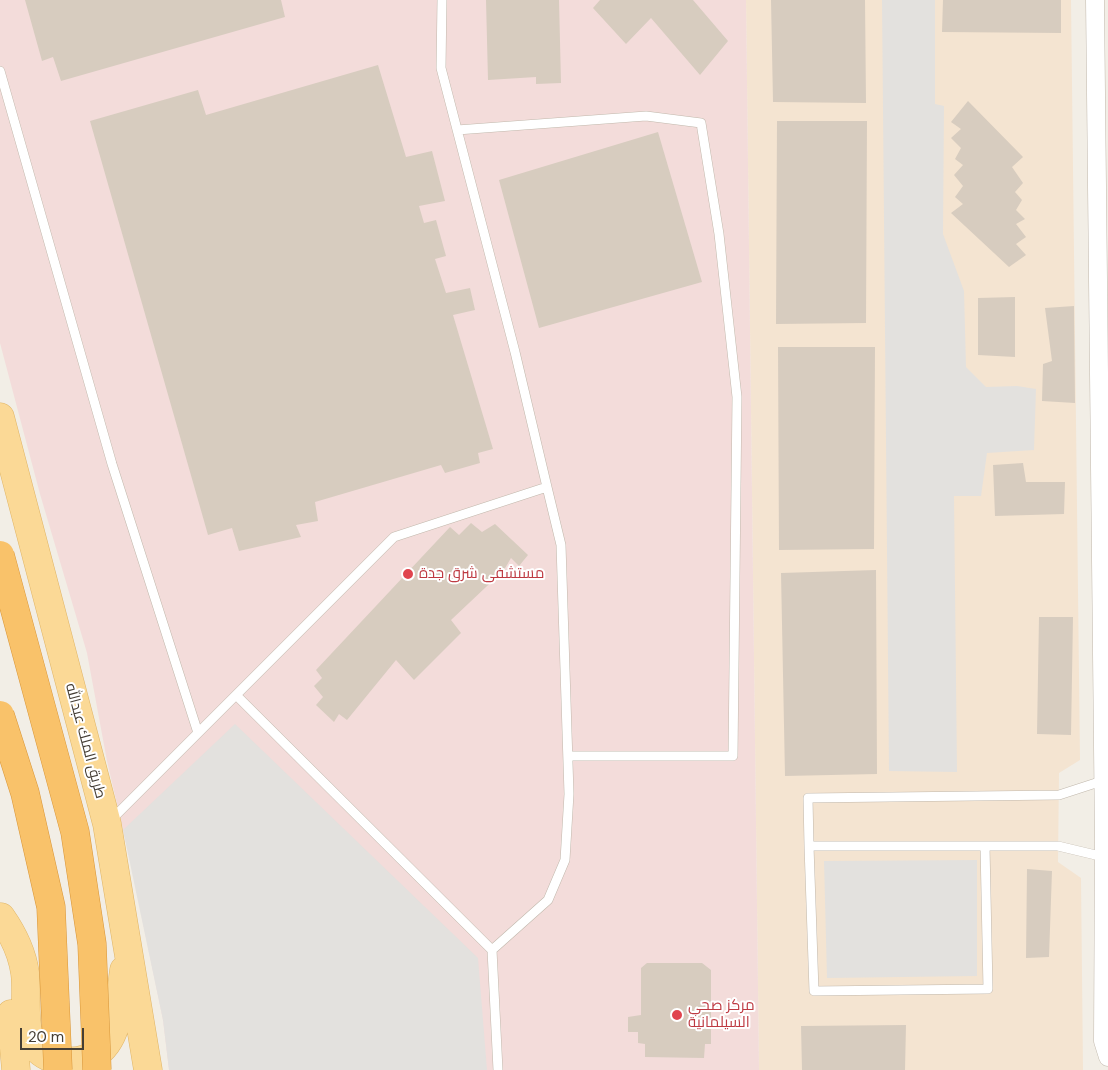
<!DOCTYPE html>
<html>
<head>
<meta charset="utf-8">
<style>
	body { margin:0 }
	#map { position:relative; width:1108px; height:1070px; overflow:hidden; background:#f2eee6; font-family:"DM Sans",sans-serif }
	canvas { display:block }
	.scale { position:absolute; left:20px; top:1028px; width:64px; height:22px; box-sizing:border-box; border:2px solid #453e35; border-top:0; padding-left:6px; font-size:15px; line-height:18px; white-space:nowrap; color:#453e35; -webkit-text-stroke:4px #fff; paint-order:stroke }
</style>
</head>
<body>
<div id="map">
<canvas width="1108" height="1070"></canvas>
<div class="scale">20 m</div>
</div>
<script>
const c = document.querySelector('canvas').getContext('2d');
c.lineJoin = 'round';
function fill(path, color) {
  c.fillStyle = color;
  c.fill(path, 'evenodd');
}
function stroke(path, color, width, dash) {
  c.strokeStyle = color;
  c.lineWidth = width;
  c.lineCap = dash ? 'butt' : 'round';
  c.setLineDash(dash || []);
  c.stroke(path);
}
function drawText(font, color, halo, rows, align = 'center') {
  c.font = font + ' "DM Sans",Cairo,sans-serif';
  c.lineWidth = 4;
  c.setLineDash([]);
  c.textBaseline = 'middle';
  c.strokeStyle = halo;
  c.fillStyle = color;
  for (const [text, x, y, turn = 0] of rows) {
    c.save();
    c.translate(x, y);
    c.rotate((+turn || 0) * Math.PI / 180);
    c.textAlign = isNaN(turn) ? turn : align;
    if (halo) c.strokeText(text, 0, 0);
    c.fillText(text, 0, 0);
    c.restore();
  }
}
fill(new Path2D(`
	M746,0H1071L1080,760L1059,773L1058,862L1081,878L1083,1070H759Z`), '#f4e4d1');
fill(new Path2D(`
	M0,0H746L759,1070H169L163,1020L130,860L107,761L87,653L40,494L0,343Z`), '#f3dcda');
fill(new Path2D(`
	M882,0H935V104L944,106L943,234L964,291L966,367L986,387L1017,386L1036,389L1034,450L987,453L981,496H954L957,772L889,771Z
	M235,724L478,958L487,1070H169L163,1020L123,830Z
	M977,860V976L827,978L824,861Z`), '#e3e1de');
fill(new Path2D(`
	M25,0H281L285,17L61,81L53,57L42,61Z
	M486,0H559L561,83L536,84V77L488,80Z
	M600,0H693L728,41L700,75L651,18L626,44L593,8Z
	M771,0H865L866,103L773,102Z
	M943,0H1061V33L942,32Z
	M378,65L406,157L432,151L445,201L419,206L424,223L436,220L446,256L435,259L446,293L470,288L475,310L453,315L493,449L478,453L480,463L445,473L441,465L315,502L318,521L296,525L301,537L239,551L232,528L208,535L90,121L198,90L206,115Z
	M968,101L1023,157L1012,167L1023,183L1015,192L1022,200L1016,210L1025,219L1016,224L1026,237L1016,244L1026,255L1009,267L951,213L963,204L955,197L963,186L954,175L963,165L955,159L961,148L951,138L961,129L951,122Z
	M777,121H867L866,323L776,324Z
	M658,132L702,282L539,328L499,180Z
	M1015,297V357L978,355V298Z
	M1074,306L1075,403L1042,401L1043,364L1052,361L1045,308Z
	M778,347H875L874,549L779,550Z
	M1023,463L1026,482H1065L1064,514L995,516L993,465Z
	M471,523L482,532L495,524L528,555L519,566L511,558L504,570L451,620L461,633L414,680L396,660L347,720L339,714L334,722L316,705L323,697L314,686L322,678L316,670L450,527L459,535Z
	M876,570L877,774L785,776L781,573Z
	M1039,617H1073L1071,735L1037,734Z
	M1027,869L1052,871L1049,957L1026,958Z
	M647,963H702L711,970V1044H705L704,1058L645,1057V1044L638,1043V1032H628V1017L641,1015V968Z
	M906,1025L905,1070H802L801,1026Z`), '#d7ccbf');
const lane = new Path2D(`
	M442,0L441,68L515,352L547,487
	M0,71L112,464L198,733
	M457,130L646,116L701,123L719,234L737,397L733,756H568
	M236,695L394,537L547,487L561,545L569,794L565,860L548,900L492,950
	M1102,781L1059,795L808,798L809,846H1058L1104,857
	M110,821L236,695L492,950L498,1070
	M809,846L814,991L988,989L985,846`);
const street = new Path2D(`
	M1095,0L1104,840L1103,1041L1108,1057`);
const primary = new Path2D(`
	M0,417L107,824L148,1070
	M1,917C13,934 22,952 25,973C29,1002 16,1044 51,1058C63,1062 73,1063 85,1059C121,1048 119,1001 124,970
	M11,1014L16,1070`);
stroke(lane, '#c1b8ac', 10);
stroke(street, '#c1b8ac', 19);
stroke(primary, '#e0b567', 29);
stroke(lane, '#fff', 9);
stroke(street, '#fff', 18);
stroke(primary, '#fbd996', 28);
const highwayBridge = new Path2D(`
	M0,555L75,832L92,944L97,1070
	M0,715L25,793L51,907L58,1070`);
stroke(highwayBridge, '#d8963a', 29, []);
stroke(highwayBridge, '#f9c26a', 28);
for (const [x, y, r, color] of [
	[408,574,6,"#e0444e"],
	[677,1015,6,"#e0444e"]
]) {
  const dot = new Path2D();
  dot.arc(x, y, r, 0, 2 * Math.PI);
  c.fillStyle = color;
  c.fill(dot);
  stroke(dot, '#fff', 2);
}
drawText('15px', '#be3a42', '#fff', [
	["مستشفى شرق جدة",419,574],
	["مركز صحي",688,1006],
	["السيلمانية",688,1023]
], 'left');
drawText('15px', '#453e35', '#fff', [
	["طريق الملك عبدالله",85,741,75]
]);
</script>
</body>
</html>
